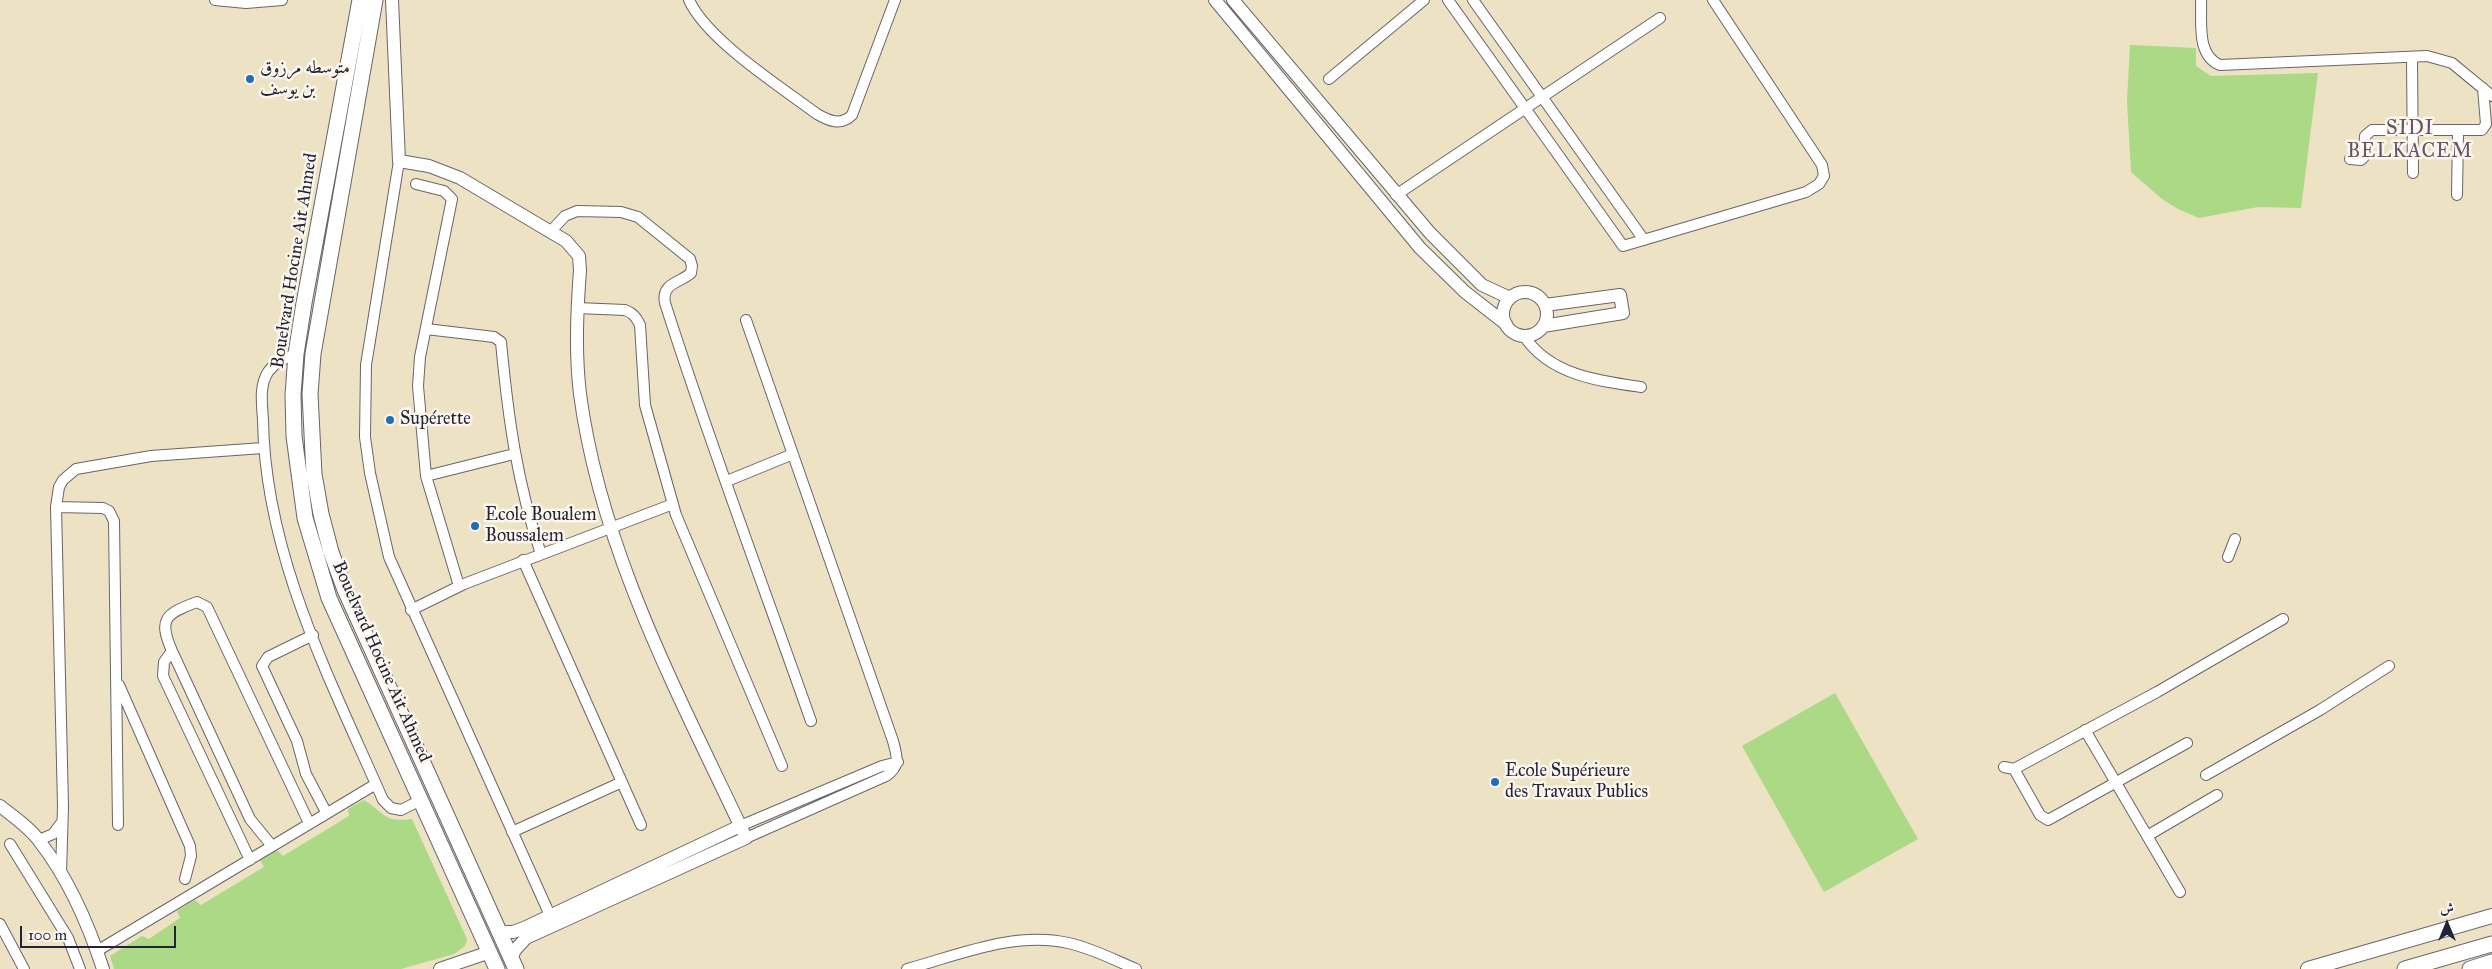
<!DOCTYPE html>
<html>
<head>
<meta charset="utf-8">
<style>
	body { margin:0 }
	#map { position:relative; width:2492px; height:969px; overflow:hidden; background:#ede2c3; font-family:"IM FELL Great Primer",Amiri,serif }
	canvas { display:block }
	.north { position:absolute; left:2422px; top:899px; width:50px; height:50px; -webkit-text-stroke:4px #fbf7ec; paint-order:stroke; rotate:0deg; font-size:14px; font-weight:700; line-height:20px; text-align:center; color:#22223b }
	.north::after { content:''; display:block; margin:auto; width:18px; height:22px; background:#22223b; clip-path:polygon(50% 0,100% 100%,50% 72%,0 100%) }
	.scale { position:absolute; left:20px; top:926px; width:156px; height:22px; box-sizing:border-box; border:2px solid #22223b; border-top:0; padding-left:6px; font-size:15px; line-height:18px; white-space:nowrap; color:#22223b; -webkit-text-stroke:4px #fbf7ec; paint-order:stroke }
</style>
</head>
<body>
<div id="map">
<canvas width="2492" height="969"></canvas>
<div class="north">ش</div>
<div class="scale">100 m</div>
</div>
<script>
const c = document.querySelector('canvas').getContext('2d');
c.lineJoin = 'round';
function fill(path, color) {
  c.fillStyle = color;
  c.fill(path, 'evenodd');
}
function stroke(path, color, width, dash) {
  c.strokeStyle = color;
  c.lineWidth = width;
  c.lineCap = dash ? 'butt' : 'round';
  c.setLineDash(dash || []);
  c.stroke(path);
}
function drawText(font, color, halo, rows, align = 'center') {
  c.font = font + ' "IM FELL Great Primer",Amiri,serif';
  c.lineWidth = 5;
  c.setLineDash([]);
  c.textBaseline = 'middle';
  c.strokeStyle = halo;
  c.fillStyle = color;
  for (const [text, x, y, turn = 0] of rows) {
    c.save();
    c.translate(x, y);
    c.rotate((+turn || 0) * Math.PI / 180);
    c.textAlign = isNaN(turn) ? turn : align;
    if (halo) c.strokeText(text, 0, 0);
    c.fillText(text, 0, 0);
    c.restore();
  }
}
fill(new Path2D(`
	M2130,45L2196,48V66L2211,76L2318,73L2301,208L2258,207L2199,218L2178,209L2162,199L2131,172L2127,101Z
	M1835,693L1918,839L1824,892L1742,746Z
	M364,800C384,812 383,823 412,819L467,939L465,946L454,954L401,969H114L110,956L142,936L149,939L180,918L177,911L195,900L201,905L264,867L260,860L277,850L283,856L349,816L348,809Z`), '#abd985');
const minor = new Path2D(`
	M215,0L246,3L282,0
	M689,0C707,40 781,87 817,114C829,121 841,126 852,115L895,0
	M1448,0L1623,246L1806,192L1819,184L1824,176L1822,165L1713,0
	M1473,0L1644,240
	M2201,0C2202,22 2196,55 2220,65L2427,56L2452,63L2492,96
	M2412,57L2413,173
	M1329,79L1424,0
	M2350,159L2361,160L2364,157L2365,136L2372,130H2482L2486,124L2483,88
	M399,161L366,365L365,437L370,473L389,557L553,922
	M416,184L444,191L452,199L420,357L418,386L426,476L459,586
	M1396,195L1660,18
	M2457,195L2458,131
	M550,232L565,216L577,211L621,212L638,217L690,259L692,266L691,273C680,283 661,283 665,303C710,444 762,582 811,721
	M577,308L625,310C633,313 636,317 640,325L645,405L676,515L782,766
	M426,329L494,337L501,342C508,417 517,483 541,554
	M1524,336C1550,375 1598,381 1641,387
	M296,354C285,358 275,362 268,372C259,386 262,404 263,420C265,555 330,679 383,800L391,808L401,810L421,800
	M426,476L514,454
	M727,481L793,454
	M56,507L103,508L109,511L114,521L118,825
	M2228,557L2235,539
	M523,560L641,825
	M411,610L464,584L673,504
	M313,635L268,657L262,666L297,741L306,774L326,812
	M172,651L164,662L163,676L250,860
	M119,685L190,846L191,856L185,879
	M2085,730L2180,892
	M2004,767L2014,769L2157,692L2283,619
	M2014,769L2040,815L2048,820L2187,743
	M2206,775L2320,710L2389,666
	M740,826L882,766L898,762
	M512,832L622,782
	M2147,836L2217,795
	M746,838L886,776C901,766 897,756 893,741L746,320
	M39,840L53,834L62,822
	M10,844L68,938L80,969
	M272,846L250,819L172,651C158,619 165,614 197,602L207,607L309,823
	M61,874L63,806L56,507L59,487L63,480L76,469L151,456L263,448
	M0,924L24,969
	M97,951L376,784
	M907,969C959,955 1014,931 1068,943C1092,948 1114,960 1136,969`);
const tertiary = new Path2D(`
	M392,0L399,161L429,166L460,178L566,241L579,256L580,270C577,311 575,352 580,394C601,552 679,695 746,838L526,938L515,950L511,959
	M1215,0L1420,248L1465,292L1506,324
	M1233,0L1430,233L1482,285L1510,298
	M1503 314a22 22 0 1 1 44 0a22 22 0 1 1-44 0Z
	M1543,326L1623,313L1620,295L1545,305
	M0,806C14,817 30,828 40,842C68,878 89,926 103,969
	M499,932H513L524,928L740,826
	M440,969L490,952`);
const secondary = new Path2D(`
	M2308,969L2492,916`);
const primary = new Path2D(`
	M360,0L304,303L296,354L293,395L294,436L305,518L329,598L497,969
	M375,0L313,354L310,394L314,474L321,514L331,552L345,590L516,969
	M2405,969L2492,944
	M2470,969L2492,962`);
stroke(minor, '#69656b', 12);
stroke(tertiary, '#69656b', 14);
stroke(secondary, '#69656b', 16);
stroke(primary, '#69656b', 17);
stroke(minor, '#fff', 10);
stroke(tertiary, '#fff', 12);
stroke(secondary, '#fff', 14);
stroke(primary, '#fff', 15);
for (const [x, y, r, color] of [
	[250,79,5,"#1f6fb2"],
	[390,420,5,"#1f6fb2"],
	[475,526,5,"#1f6fb2"],
	[1495,782,5,"#1f6fb2"]
]) {
  const dot = new Path2D();
  dot.arc(x, y, r, 0, 2 * Math.PI);
  c.fillStyle = color;
  c.fill(dot);
  stroke(dot, '#fbf7ec', 2);
}
drawText('18px', '#22223b', '#fbf7ec', [
	["متوسطه مرزوق",260,69],
	["بن يوسف",260,90],
	["Supérette",400,420],
	["Ecole Boualem",485,516],
	["Boussalem",485,537],
	["Ecole Supérieure",1505,772],
	["des Travaux Publics",1505,793]
], 'left');
drawText('18px', '#22223b', '#fbf7ec', [
	["Bouelvard Hocine Ait Ahmed",295,261,-81],
	["Bouelvard Hocine Ait Ahmed",381,662,66]
]);
c.letterSpacing = '1px';
drawText('20px', '#67536c', '#fbf7ec', [
	["SIDI",2410,129],
	["BELKACEM",2410,152]
]);
c.letterSpacing = '0px';
</script>
</body>
</html>
